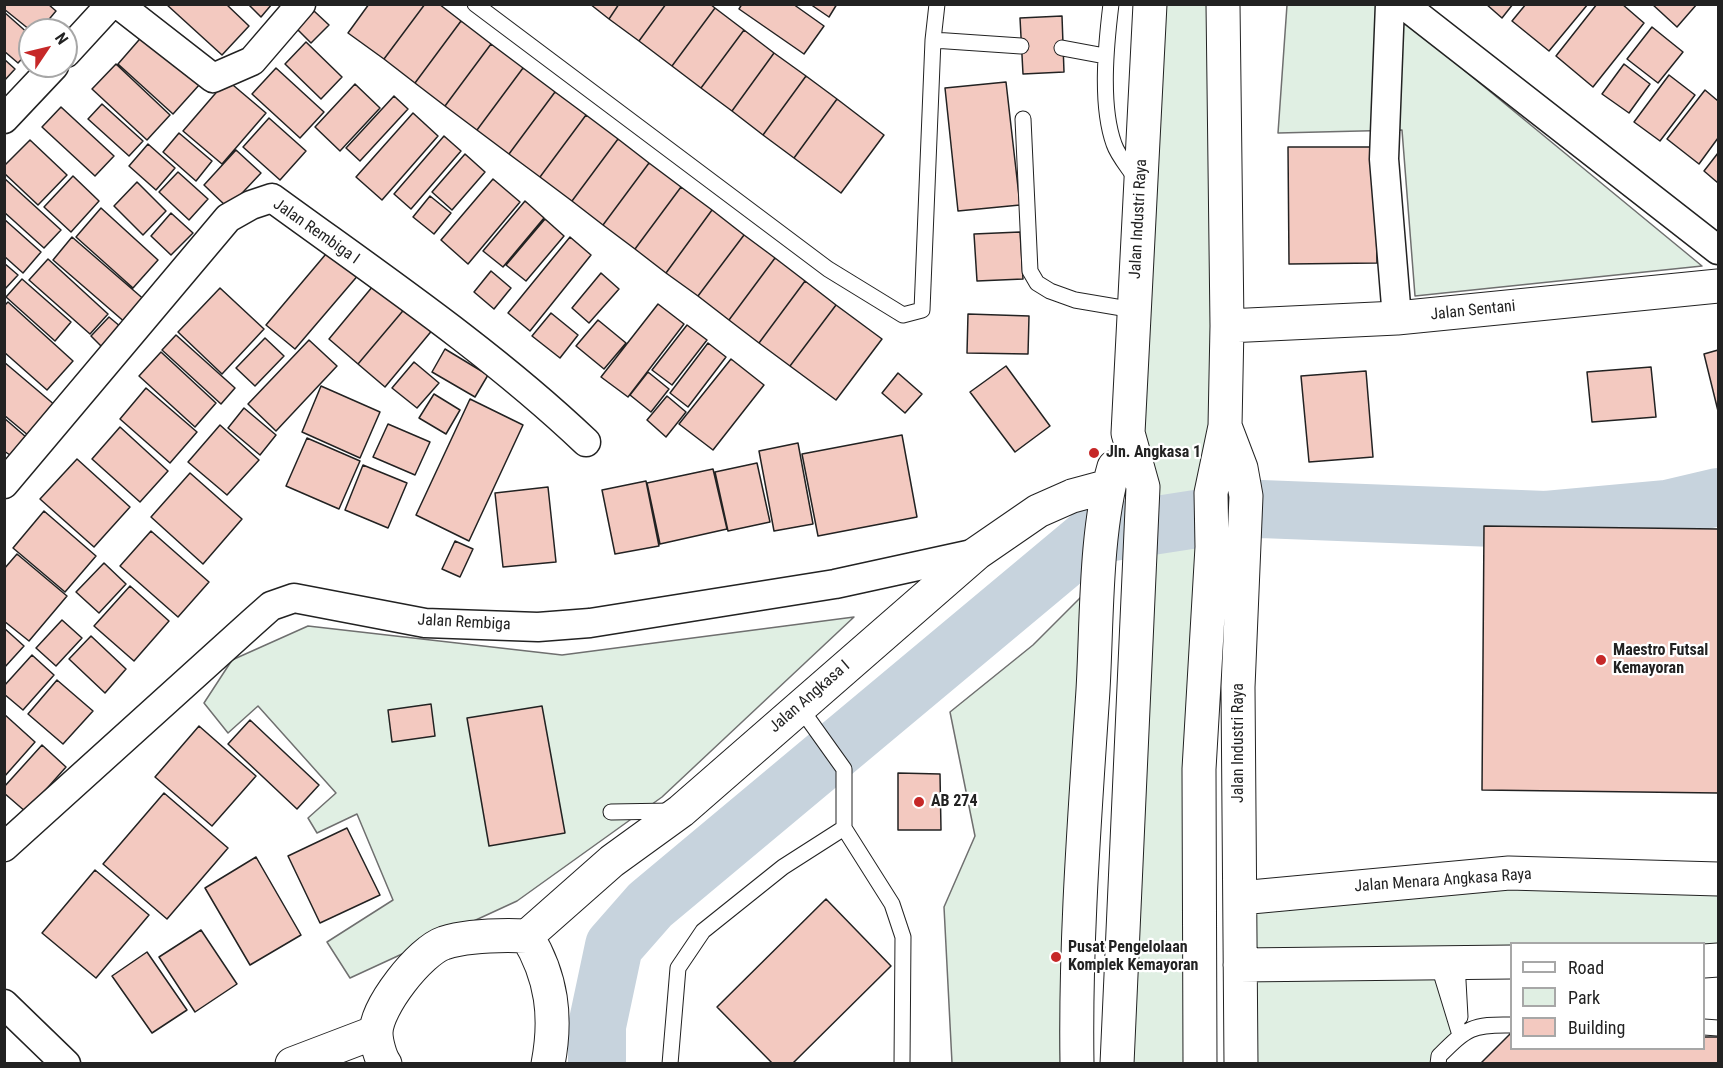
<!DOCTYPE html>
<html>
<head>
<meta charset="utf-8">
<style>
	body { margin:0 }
	#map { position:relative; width:1723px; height:1068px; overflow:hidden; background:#fff; font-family:"Roboto Condensed",sans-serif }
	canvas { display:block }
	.frame { position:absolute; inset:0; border:6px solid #222; pointer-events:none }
	.legend { position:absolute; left:1510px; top:942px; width:195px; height:108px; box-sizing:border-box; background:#fff; border:2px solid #a7a7a7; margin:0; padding:8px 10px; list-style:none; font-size:18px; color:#222 }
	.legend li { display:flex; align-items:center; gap:12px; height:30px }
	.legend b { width:30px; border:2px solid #a7a7a7 }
	.north { position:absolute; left:18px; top:18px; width:60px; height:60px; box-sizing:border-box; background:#fff; border:2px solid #a7a7a7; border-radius:50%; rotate:55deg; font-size:16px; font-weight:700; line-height:24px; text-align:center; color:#222 }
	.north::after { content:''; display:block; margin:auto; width:21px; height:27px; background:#c62828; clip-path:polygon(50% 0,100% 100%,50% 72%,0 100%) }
</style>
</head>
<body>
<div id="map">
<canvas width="1723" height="1068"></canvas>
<div class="frame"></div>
<ul class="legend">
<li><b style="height:8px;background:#fff"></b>Road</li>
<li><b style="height:16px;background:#e0efe3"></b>Park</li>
<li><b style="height:16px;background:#f3c9c0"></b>Building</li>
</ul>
<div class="north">N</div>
</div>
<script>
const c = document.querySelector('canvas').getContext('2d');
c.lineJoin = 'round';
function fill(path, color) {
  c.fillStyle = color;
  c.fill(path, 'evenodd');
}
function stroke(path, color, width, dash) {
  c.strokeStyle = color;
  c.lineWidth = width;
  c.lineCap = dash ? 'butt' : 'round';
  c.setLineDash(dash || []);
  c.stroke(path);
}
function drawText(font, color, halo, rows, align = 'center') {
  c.font = font + ' "Roboto Condensed",sans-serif';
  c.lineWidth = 4.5;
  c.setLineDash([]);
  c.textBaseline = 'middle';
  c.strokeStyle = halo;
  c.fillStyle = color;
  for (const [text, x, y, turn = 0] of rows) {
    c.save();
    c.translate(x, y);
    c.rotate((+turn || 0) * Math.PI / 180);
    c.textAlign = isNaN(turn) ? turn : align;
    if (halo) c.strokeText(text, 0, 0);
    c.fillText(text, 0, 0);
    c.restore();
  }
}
const green = new Path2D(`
	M1150,5H1223L1200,1063L1117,1064Z
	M1287,5H1385L1702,266L1415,296L1402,130L1278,133Z
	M1098,580L1077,1063H952L944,907L975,836L950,712L1033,645Z
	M854,617L662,797L517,901L350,978L327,942L393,900L357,814L317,833L308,818L336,793L258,706L228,733L204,703L232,660L308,626L562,655Z
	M1718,881V957H1704V944H1512L1511,960L1437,963L1458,1034L1437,1063H1241L1240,898Z`);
fill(green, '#e0efe3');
stroke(green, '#6f6f6f', 1.5);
stroke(new Path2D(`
	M597,1064V1026L614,946L650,905L1093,535L1261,509L1546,520L1667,509L1718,497`), '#c7d3dd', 58);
const building = new Path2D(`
	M4,4H48L56,11L40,30H30L4,9Z
	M166,4H226L249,26L222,55Z
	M248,4H272L261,17Z
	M369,4H425L384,59L348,33Z
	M425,4H439L461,21L415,83L384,59Z
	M590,4H619L609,19Z
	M619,4H666L639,41L609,19Z
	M666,4H710L715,8L672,66L639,41Z
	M742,4H793L824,26L804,54L739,9Z
	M810,4H837L829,17Z
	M1486,4H1513L1502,18Z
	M1526,4H1588L1549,51L1512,21Z
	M1597,4H1622L1644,23L1593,87L1556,56Z
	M1652,4H1697L1677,27Z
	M715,8L744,30L701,88L672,66Z
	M314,11L329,25L311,43L297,29Z
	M4,12L30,35V50L18,63L4,51Z
	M1062,16L1064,72L1023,74L1020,18Z
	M461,21L491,44L445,106L415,83Z
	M1652,27L1683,52L1658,83L1627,59Z
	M744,30L774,53L732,111L701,88Z
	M145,33L200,84L173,114L118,64Z
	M306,42L342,77L321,99L285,64Z
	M491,44L523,68L477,130L445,106Z
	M774,53L806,76L763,135L732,111Z
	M4,59L15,69L4,81Z
	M116,64L170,115L147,140L92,89Z
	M1624,64L1650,84L1629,113L1602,94Z
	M276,68L324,112L300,138L252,94Z
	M523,68L555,92L509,154L477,130Z
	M1669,75L1695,95L1660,141L1634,122Z
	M806,76L837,99L794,158L763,135Z
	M227,80L266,113L222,164L183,131Z
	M1006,82L1020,205L958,211L945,88Z
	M355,84L380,108L340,151L315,127Z
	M1705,90L1718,101V138L1699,164L1667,139Z
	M555,92L586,115L540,177L509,154Z
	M394,96L408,109L360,161L346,148Z
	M837,99L884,135L841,193L794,158Z
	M102,104L143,141L129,156L88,119Z
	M61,107L114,156L95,176L42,127Z
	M413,113L438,136L382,200L356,177Z
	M586,115L618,139L572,201L540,177Z
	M269,118L306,151L280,180L243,147Z
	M179,133L212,161L196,181L163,152Z
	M444,136L461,151L411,209L394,194Z
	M618,139L649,163L603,225L572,201Z
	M30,140L67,175L38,205L4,173V166Z
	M148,144L175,168L156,190L129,166Z
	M1288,147H1375L1377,263L1289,264Z
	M236,150L261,173L228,208L204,185Z
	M1718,153V183L1704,171Z
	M465,154L485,172L452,210L432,192Z
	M649,163L681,187L635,249L603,225Z
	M178,172L208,199L189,220L159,192Z
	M73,176L99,201L71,232L44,207Z
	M4,178L61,230L44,248L4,212Z
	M493,179L520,202L468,264L441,240Z
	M137,182L166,211L143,235L114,206Z
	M681,187L712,210L666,273L635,249Z
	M430,196L451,213L434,234L413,217Z
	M525,201L544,218L503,267L483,251Z
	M101,208L158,260L133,288L76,237Z
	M712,210L744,235L698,296L666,273Z
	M171,213L193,233L171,255L151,236Z
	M4,219L41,252L23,273L4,256Z
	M545,219L564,236L526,281L506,265Z
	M1020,232L1023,279L977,281L974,234Z
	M744,235L775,258L729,320L698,296Z
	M72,237L147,302L127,324L53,260Z
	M570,237L591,255L530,331L508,313Z
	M331,248L360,273L295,349L266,325Z
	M775,258L805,281L759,343L729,320Z
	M48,259L108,314L90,334L29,280Z
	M4,263L18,275L4,290Z
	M491,271L511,288L494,309L474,292Z
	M601,273L619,289L589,323L572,308Z
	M22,279L71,322L55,341L6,297Z
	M378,280L407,306L358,364L329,339Z
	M805,281L836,305L790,366L759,343Z
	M220,288L264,329L222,374L178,332Z
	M8,302L73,361L47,390L4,352V306Z
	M658,304L684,324L628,397L601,377Z
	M836,305L882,339L836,400L790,366Z
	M407,306L434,328L385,387L358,364Z
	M551,313L578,335L560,358L532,336Z
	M968,314L1029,316L1028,354L967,353Z
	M109,317L127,332L108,353L91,336Z
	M598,320L626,343L604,369L576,346Z
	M687,325L707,340L672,385L652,370Z
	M176,335L235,388L221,404L162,350Z
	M265,338L284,356L255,386L236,368Z
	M309,340L337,366L276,431L248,404Z
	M708,343L726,357L688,407L670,393Z
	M445,349L488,375L475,397L432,372Z
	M1718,350V411L1704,354Z
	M161,352L216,403L195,427L139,376Z
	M731,359L764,385L713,450L679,424Z
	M4,362L56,406L29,436L4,415Z
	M414,362L439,383L417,408L392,388Z
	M1006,366L1050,426L1015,452L970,392Z
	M1651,367L1656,417L1592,422L1587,372Z
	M1366,371L1373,457L1309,462L1301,376Z
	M648,372L669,389L651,412L630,395Z
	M898,373L922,394L905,413L882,393Z
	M321,386L380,412L360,458L302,432Z
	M146,388L197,432L170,463L120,419Z
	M434,394L460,410L446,434L419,418Z
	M667,396L686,412L666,437L647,420Z
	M470,399L523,425L469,541L416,515Z
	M244,408L276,435L260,455L228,428Z
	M4,418L26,437L10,455L4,451Z
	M388,424L430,442L415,475L373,457Z
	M220,425L259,460L227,495L188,462Z
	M120,427L168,471L140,502L92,459Z
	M902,435L917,517L818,536L802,454Z
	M307,438L360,461L339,509L286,486Z
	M798,443L813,524L774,531L759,451Z
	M77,459L130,507L94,547L40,499Z
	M757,463L770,522L728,531L715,472Z
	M363,465L407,483L388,528L345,510Z
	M713,469L727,529L660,544L647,483Z
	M190,473L242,519L203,564L151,517Z
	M646,481L659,546L615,554L602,490Z
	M548,487L556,562L503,567L495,493Z
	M44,511L96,556L65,592L13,548Z
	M1484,526L1718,529V793L1482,790Z
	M151,531L209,582L178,617L120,566Z
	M455,541L473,549L460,577L442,569Z
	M17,554L67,596L29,641L4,621V569Z
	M104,563L126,584L99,613L76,592Z
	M130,586L169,621L134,661L94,626Z
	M62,620L82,638L56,666L36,648Z
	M4,628L24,646L4,668Z
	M91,636L126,669L105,693L69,659Z
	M32,655L54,675L23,710L4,694V686Z
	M57,680L93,711L63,744L28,714Z
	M431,704L435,736L392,742L388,710Z
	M542,706L565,833L489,846L467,718Z
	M4,714L35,742L4,777Z
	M250,720L319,785L297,809L228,744Z
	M199,726L256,776L212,826L155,777Z
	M42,745L66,767L26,812L4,793V787Z
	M898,773L940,774L941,830H898Z
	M164,793L228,848L167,919L103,864Z
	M347,828L380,895L320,923L288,856Z
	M256,857L301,935L250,965L205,888Z
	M95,870L149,915L96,978L42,933Z
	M826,899L891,966L792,1064H773L717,1007Z
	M201,930L237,984L195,1012L159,957Z
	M147,952L187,1010L152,1033L112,976Z
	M1512,1032V1048H1704V1037H1718V1064H1480Z`);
fill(building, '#f3c9c0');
stroke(building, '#222', 1.5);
const lane = new Path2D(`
	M475,4L828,269L903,315L922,310L933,40L937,4
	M1111,4C1106,45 1100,105 1114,144C1118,156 1129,168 1136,179
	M933,40L1021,46
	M1062,48L1105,56
	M1023,119L1030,271L1037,283L1050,291L1075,300L1134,310
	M799,706L844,769V828L892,904L903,937L902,1064
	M611,812L672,811
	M1438,963L1460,1035
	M1457,963L1460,1017
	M1704,1027L1718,1028
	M670,1064L678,968L703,931L783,867L844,828
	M1438,1064L1439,1056C1467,1028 1472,1024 1512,1025`);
const street = new Path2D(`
	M118,4L213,78L252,61L301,4
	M1390,4L1384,159L1397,318
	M1403,4L1718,250
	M66,53L111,4
	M4,119L54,66
	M4,484L228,218L251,205L272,198C379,276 490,351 586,442
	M4,847L253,622L271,606L294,598L425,623L538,627L590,623L835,584L977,553
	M4,1004L66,1064`);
const secondary = new Path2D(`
	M1227,326L1397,318L1718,286
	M1225,426L1241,468L1246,496L1238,687L1241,1064
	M1240,898L1509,873L1718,879
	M527,936L612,861L681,811L977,553L1038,511L1072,496L1109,486
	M1704,961L1718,960
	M1240,965L1512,962
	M292,1064L376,1032
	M385,1064C380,1057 376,1041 376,1033C376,1007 420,951 444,943C470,935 501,935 527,936C552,977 557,1017 548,1064
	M1077,1064C1075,939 1085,814 1093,690C1097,621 1095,532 1114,467
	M1117,1064L1143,487L1128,433L1150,4
	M1200,1064L1199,769L1212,547L1211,493L1225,426L1227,326L1223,4`);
stroke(lane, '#222', 17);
stroke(street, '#222', 31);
stroke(secondary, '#222', 35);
stroke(lane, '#fff', 15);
stroke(street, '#fff', 28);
stroke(secondary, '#fff', 33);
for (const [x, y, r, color] of [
	[1094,453,6,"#c62828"],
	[1601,660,6,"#c62828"],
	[919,802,6,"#c62828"],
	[1056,957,6,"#c62828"]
]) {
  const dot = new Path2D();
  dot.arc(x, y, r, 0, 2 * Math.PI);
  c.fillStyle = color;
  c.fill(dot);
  stroke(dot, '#fff', 2);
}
drawText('16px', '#222', '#fff', [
	["Jalan Industri Raya",1139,219,-87],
	["Jalan Rembiga I",316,232,35],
	["Jalan Sentani",1473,311,-6],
	["Jalan Rembiga",464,623,3],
	["Jalan Angkasa I",810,697,-41],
	["Jalan Industri Raya",1239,743,-90],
	["Jalan Menara Angkasa Raya",1443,881,-4]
]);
drawText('bold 16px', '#222', '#fff', [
	["Jln. Angkasa 1",1106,453],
	["Maestro Futsal",1613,651],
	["Kemayoran",1613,669],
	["AB 274",931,802],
	["Pusat Pengelolaan",1068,948],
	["Komplek Kemayoran",1068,966]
], 'left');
</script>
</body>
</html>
